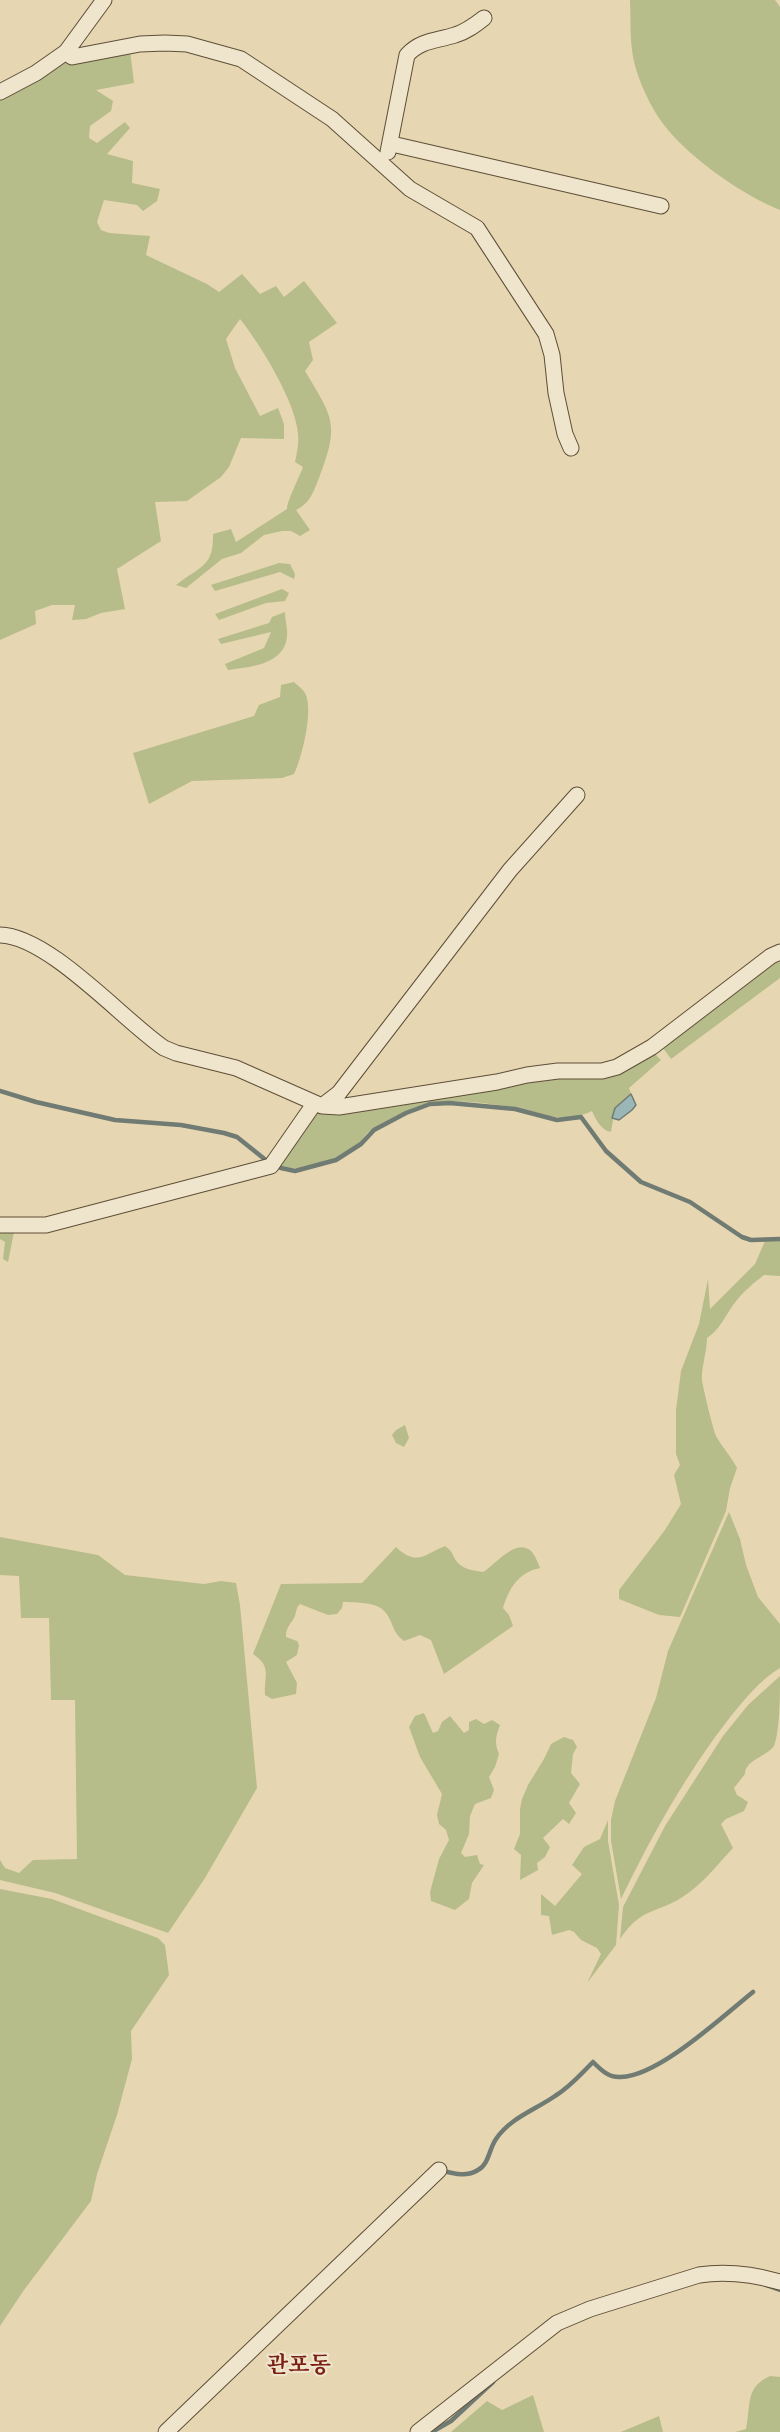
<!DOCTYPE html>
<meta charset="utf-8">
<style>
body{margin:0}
canvas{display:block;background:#e6d6b1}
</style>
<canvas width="780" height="2432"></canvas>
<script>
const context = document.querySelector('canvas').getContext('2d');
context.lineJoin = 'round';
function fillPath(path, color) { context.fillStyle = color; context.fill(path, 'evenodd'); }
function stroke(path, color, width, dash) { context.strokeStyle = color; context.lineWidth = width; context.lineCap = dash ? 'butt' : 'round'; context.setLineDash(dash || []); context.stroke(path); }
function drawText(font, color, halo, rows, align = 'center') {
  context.font = font + ' Cardo,"Noto Serif KR",serif'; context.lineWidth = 4.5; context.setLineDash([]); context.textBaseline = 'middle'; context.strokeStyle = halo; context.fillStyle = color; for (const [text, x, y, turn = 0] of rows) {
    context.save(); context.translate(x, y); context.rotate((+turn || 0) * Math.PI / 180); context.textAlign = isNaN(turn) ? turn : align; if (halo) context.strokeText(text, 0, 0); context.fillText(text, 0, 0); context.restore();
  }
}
fillPath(new Path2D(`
 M630,0H775L780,7V210C744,196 693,160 668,130C654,114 642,89 636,69C629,46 631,23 630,0Z
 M130,50L134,83L96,90L113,101L111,111L90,126L89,138L97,143L125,122L130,128L107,154L133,161L132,183L160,189L157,201L143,211L137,205L104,200L97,222L101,230L109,233L150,236L146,255L207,284L219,292L242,274L260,294L276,286L284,297L304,281L337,323L309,342L313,360L305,371C333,418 340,424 319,478C313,493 310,503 296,510L310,530L300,536L291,531H282L264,535L241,553L222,559L186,588L176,585C200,566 214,567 213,534L231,529L236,542L287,509C287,501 299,478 303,467L295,462C297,453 299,443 298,434C296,402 260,344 240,319L226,339L235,368L260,416L278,408L284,424V439L241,438L229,467L221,477L187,501L155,502L161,541L117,569L125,609L101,613L86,619L72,620L75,605H52L35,611L36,624L0,640V95L66,62Z
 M279,563L290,564L295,574L294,579L280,572L215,591L211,585Z
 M282,589L289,593L285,601L266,603L219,620L215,614Z
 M285,612C285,620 288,629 287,637C284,665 249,667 228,670L225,664L264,648L271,632L221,644L218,639L269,623L272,617Z
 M294,682C297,685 303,689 305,693C314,709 302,758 294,774L282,778L192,781L149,804L133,753L254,716L259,705L280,697L281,685Z
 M780,959V978L671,1059L663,1048Z
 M652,1051L661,1060L629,1088L631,1094L615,1108L611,1132C601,1130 596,1120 592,1111C562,1125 545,1113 516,1108C494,1104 449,1098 429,1103C409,1108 387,1120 370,1131C365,1134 363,1140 358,1144C338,1161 302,1176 277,1164L315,1113L321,1111L560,1075Z
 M0,1228L14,1232L8,1262L3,1259L5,1242L0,1239Z
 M765,1241H780V1276L764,1275C752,1284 742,1293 733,1305C725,1317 719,1330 707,1338C707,1352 701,1368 702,1380C703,1388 713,1429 716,1436C722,1447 731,1456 737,1468L730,1488L726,1511L680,1617L659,1615L619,1599V1590L665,1530L681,1504L674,1475L680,1465L676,1454V1410L681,1371L699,1324L708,1279L710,1309L755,1264Z
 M405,1425L409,1438L404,1447L396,1443L392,1435L396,1430Z
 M729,1512L740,1539L746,1565L758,1597L780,1624V1668C760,1680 746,1698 731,1716C687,1772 652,1835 621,1899L611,1841V1820L615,1801L656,1698L668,1651Z
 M0,1537L98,1555L125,1575L204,1584L221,1581L236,1583L240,1605L257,1788L205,1878L168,1933L55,1893L0,1880V1860L5,1868L19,1873L33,1860L77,1859L75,1700H51L49,1618H21L19,1576L0,1575Z
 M445,1546C455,1553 452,1557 458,1563C463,1569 475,1571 483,1572C495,1565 516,1537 531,1551C535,1555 538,1563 540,1568C519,1572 509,1588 503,1608L509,1615L513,1626L444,1674L431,1640L420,1635L404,1641C392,1632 394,1624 386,1613C377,1601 356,1603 343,1602L342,1608L337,1614L328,1615L300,1604C295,1609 297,1612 294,1618C290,1625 286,1627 286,1637L297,1641L299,1645L297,1655L286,1662L297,1683L296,1694L272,1699L265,1695C264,1675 272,1667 253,1654L281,1584L362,1583L396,1547C417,1567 425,1554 445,1546Z
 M780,1676C780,1695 780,1730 774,1746C766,1757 745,1760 745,1774L734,1788L737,1795L748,1802L744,1811L726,1819L721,1824L733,1848C717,1865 701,1886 681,1898C653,1915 642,1907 620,1939L623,1907L665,1826L723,1736L748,1705Z
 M424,1713L433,1733L438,1731L442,1722L450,1716L464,1733L469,1730V1722L476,1719L484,1724L492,1720L500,1725C496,1736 494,1742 499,1754L495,1767L489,1777L494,1790L491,1798L475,1804L470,1816L469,1834L461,1853L465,1857L477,1855L480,1864L484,1865L472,1883L469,1899L455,1910L431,1901L430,1892L439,1859L449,1840L446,1830L439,1824L437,1815L442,1794L420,1757L409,1727L415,1716Z
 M564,1737L573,1740L577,1747L573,1754L571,1773L580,1784L569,1803L576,1813L569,1824L563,1819L543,1838L550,1847L545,1857L537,1863L538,1870L520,1880L521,1855L514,1849L520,1834V1809L522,1799L528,1785L544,1759L551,1744Z
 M608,1820V1841L619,1905L616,1945L587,1983L601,1954L597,1948L581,1940L574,1932L569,1930L552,1935L549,1916L541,1915V1894L555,1906L582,1874L572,1865L584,1847L600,1839Z
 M0,1889L52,1899L158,1938L165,1945L169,1975L131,2031L132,2059L117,2115L97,2174L91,2201L24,2290L0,2326Z
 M770,2376L780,2377V2432H735L746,2429C751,2405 745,2387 770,2376Z
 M533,2395L544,2432H451L487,2401L502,2410Z
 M659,2416L663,2432H621Z`), '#b7bd8a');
const water = new Path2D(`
 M631,1094L636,1105L632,1110L619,1120L612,1118L615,1108Z`);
fillPath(water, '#9bb6b7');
stroke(water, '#707b73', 1.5);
stroke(new Path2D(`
 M0,1091L36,1102L115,1120L181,1125L224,1133L237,1137L267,1161L281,1168L295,1171L336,1160L361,1144L374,1130L406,1113L430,1104L450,1103L515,1109L557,1120L581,1117L606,1151L641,1182L690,1202L742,1237L751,1240L780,1239
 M443,2171C455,2174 467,2177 478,2170C489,2164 489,2149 496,2139C510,2118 535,2110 555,2096C570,2087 581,2074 593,2062C601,2070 609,2078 621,2077C659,2076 723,2016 753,1992
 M766,2285L780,2290
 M432,2432L451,2421L493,2382`), '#707b73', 4.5);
const minor = new Path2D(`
 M66,52L72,57L140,44L165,43L187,44L241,59L332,119L410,189L477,228L546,334L552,355L556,393L565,434L571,448
 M0,92L36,73L66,52L104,0
 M392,144L661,206
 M388,152L407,55C421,40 436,41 455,35C466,32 475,25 484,18
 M0,935C49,936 123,1020 164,1048L176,1053L236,1068L322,1106L339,1093L510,870L577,795
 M322,1106L339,1107L497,1082L527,1075L558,1071H602L617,1067L652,1047L771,956L780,952
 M0,1225H46L271,1166L314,1104
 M166,2432L439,2170
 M418,2432L557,2323L590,2309L699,2275C727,2271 752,2274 780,2282`);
stroke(minor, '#5e4f37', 17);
stroke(minor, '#efe4cc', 15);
drawText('bold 22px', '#7a1f14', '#efe4cc', [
 ["관포동",299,2367]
]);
</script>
